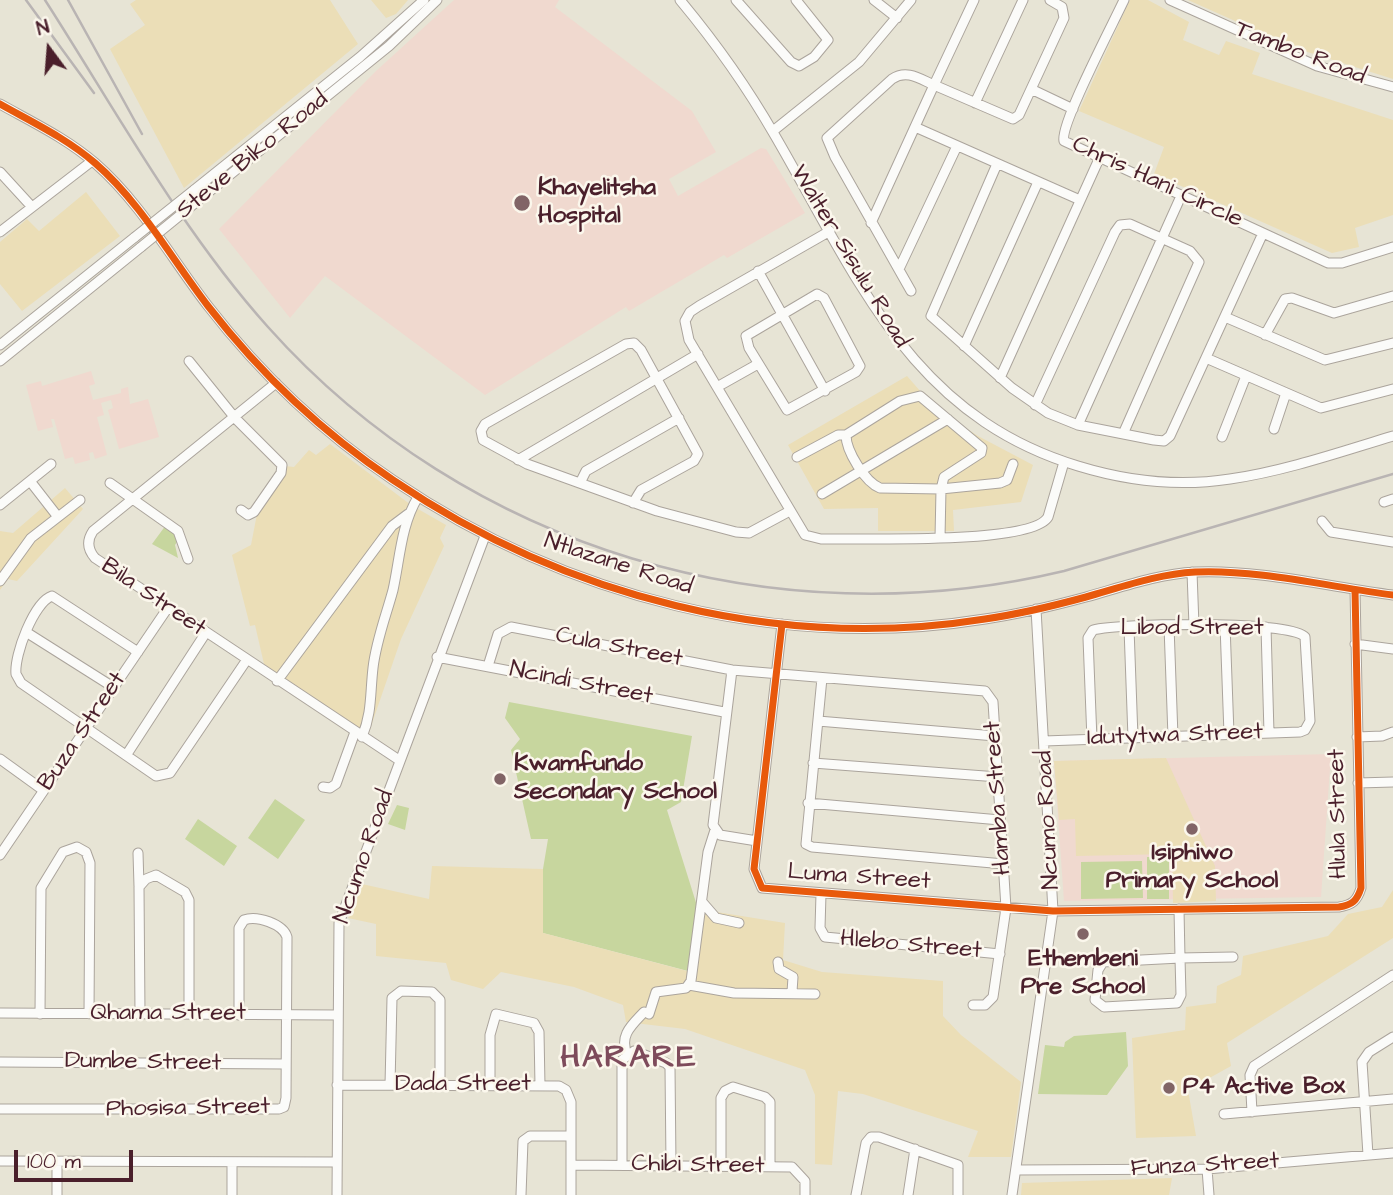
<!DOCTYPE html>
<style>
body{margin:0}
#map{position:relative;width:1393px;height:1195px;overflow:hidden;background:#e7e4d5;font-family:"Architects Daughter",sans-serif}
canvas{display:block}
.north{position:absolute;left:14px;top:14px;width:70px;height:70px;-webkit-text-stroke:5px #fbf7ec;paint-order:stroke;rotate:344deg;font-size:19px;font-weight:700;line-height:28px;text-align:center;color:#4a1f2b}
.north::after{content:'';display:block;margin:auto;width:24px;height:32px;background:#4a1f2b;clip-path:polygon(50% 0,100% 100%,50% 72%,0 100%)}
.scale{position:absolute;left:14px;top:1150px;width:119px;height:32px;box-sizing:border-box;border:4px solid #4a1f2b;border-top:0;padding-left:9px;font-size:21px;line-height:24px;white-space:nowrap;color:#4a1f2b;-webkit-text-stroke:5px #fbf7ec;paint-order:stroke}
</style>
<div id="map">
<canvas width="1393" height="1195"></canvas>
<div class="north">N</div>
<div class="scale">100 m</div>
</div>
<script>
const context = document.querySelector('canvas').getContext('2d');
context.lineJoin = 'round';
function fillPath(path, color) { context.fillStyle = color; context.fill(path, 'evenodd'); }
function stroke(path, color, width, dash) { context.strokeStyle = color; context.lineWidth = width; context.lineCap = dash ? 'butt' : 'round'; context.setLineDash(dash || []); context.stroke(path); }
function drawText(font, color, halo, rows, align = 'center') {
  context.font = font + ' "Architects Daughter",sans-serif'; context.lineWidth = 5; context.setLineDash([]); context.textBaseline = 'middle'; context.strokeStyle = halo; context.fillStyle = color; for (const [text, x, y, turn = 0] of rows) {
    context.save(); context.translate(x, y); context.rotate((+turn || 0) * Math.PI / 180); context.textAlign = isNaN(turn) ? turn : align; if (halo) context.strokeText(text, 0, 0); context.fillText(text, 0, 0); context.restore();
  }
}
fillPath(new Path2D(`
 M454,0H559L555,7L692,111L716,152L669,179L678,196L761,148L766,149L805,213L727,258L724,255L629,311L626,307L485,395L325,276L290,318L219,229L376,71Z
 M91,371L95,384L89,386L93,400L121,393V389L128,387L130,404L148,399L159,437L119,449L108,410L113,408L111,400L101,403L104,415L97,417L107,455L95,459L93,452L89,453L90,460L75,464L73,457L65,459L54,419H51L53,427L38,431L26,385L41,381L42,386Z
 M1331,754L1321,897L1064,901L1054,761Z`), '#f0d9cf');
fillPath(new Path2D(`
 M166,525L178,533L179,539L175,545L178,558L152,544Z
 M509,702L692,736L681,802L667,810L698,909L688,971L543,933V869L548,839H531L511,750L520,739L505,718Z
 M275,799L305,820L278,859L248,838Z
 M397,805L409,808L405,830L388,824Z
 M198,819L237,846L224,866L185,839Z
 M1147,857H1169V899H1147Z
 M1142,861L1143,898L1081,899V862Z
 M1126,1032L1128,1066L1107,1095L1038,1094L1045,1045L1064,1047L1065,1042L1074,1036Z`), '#c7d69e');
fillPath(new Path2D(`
 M136,0H330L358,44L184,188L110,49L145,25L130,4Z
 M371,0H408L396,14L386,18Z
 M1130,0H1148L1189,22L1183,40L1219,55L1226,41L1260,53L1252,74L1393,120V215L1355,228L1359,247L1332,253L1154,174L1164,147L1079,111Z
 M1188,0H1393V79L1298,49Z
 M86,192L120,236L22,311L0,284V242L27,219L39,231Z
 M907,376L935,408L978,436L1033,465L1021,502L953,510L954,531H878V508L824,509L788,445Z
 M330,444L411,505L446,525L440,538L444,546L401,639L368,735L264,664L255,625L250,626L232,555L251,545L257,514L285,466L294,467L309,450L316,455Z
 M65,488L83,509L17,581L8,579L0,590V531L13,533Z
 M1166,758L1215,866L1216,901L1173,903L1172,854L1076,856L1075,819L1059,820L1054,761Z
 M432,866L543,869V933L687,971L698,909L785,923L783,960L822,972L943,981V1016L961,1035L1021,1082L1011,1157H968L978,1131L863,1094L838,1091L832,1165L815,1164V1095L805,1070L685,1029L626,1022L623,1005L574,987L501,972L483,989L451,980L446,963L376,956V924L348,918L362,884L429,899Z
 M1393,890V938L1227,1043L1231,1066L1188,1090L1196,1136L1136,1138L1132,1038L1185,1030L1186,1007L1216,1003L1217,986L1241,975L1243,956L1328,936L1348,914L1382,907Z
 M1172,1178L1169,1195H1021L1022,1183Z`), '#ebdeb7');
const minor = new Path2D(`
 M680,0C715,42 747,87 774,134C856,274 909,415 1078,466C1127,481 1179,487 1230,479C1285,471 1340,452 1393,436
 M736,0L791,62L799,66L814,57L828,40L796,0
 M874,0L897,18
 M974,0L934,85L1013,119L1019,115L1064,18L1062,7L1050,0
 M1124,0C1114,22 1059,126 1064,141L1328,263H1342L1393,247
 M1170,0L1317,66L1393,87
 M1031,89L1073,109
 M975,103L1023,0
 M0,104C32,122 66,138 95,163C141,203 171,258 208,306C260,373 323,433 393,480C565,597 779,652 985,619C1019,614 1053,606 1086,597C1122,587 1158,574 1195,572C1256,569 1331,587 1393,595
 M915,127L1080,200
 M773,131L859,62L911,0
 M997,164L931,316L1012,388L1048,413L1078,425L1154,440L1164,441L1170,436L1263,233
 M0,172L32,207
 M194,190L360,57L424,0
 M200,199L389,46L437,0
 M871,223L934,85C920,79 907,69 892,79L827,138L835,157L911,291
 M830,231L699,306L690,312L685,321L689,340L805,535L821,539C859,538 1032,545 1048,517L1064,462
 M0,232L92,161
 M899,269L957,146
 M758,271L825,391
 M817,294L824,298L860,366L856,372L787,410L749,348L746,336Z
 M1225,317L1325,360L1393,343
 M1265,335L1285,299L1292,298L1334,313L1393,296
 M0,345L135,237
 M964,346L1038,182
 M1206,358L1321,408L1393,389
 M0,361L141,247
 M189,361L235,418L282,465L281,473L254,512L248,515L241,510
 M1000,378L1099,159
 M276,383L93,531C87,540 87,549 95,558L399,760
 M717,387L758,364
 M1035,405L1115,232L1120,225L1130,224L1190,251L1199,262L1123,434
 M1078,425L1181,196
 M1274,429L1286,393
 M846,435C846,451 865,482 880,488L941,489L1000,483L1007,480L1013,464
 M1222,437L1246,376
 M797,457L838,435H846L900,401L920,396L982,448L981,453L944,477L941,489L940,538
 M518,460L698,354
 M30,481L58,517
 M110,483L178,531L188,559
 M580,483L586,471L679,418
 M822,494L948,419
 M1384,502L1393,499
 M633,503L641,490L694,461L698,454L641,350L634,343L626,344L485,424L481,431L483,440L527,464L657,511L736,532L749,533L788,512
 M0,505L51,464
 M1322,521L1331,532L1393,542
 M1192,572L1194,626
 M0,581L31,538L80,500
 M782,624L754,869L762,888L1053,911L1339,907C1352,905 1357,901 1361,888L1355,590
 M1225,625L1229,734
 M1169,626L1173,737
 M1266,627L1269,733
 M1129,628L1133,738
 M26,632L113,687
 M1355,644L1393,649
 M138,652L52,596C34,602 14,655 16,674L21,683L156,776L170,773L246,661
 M437,657L724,712
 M488,666L498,634L511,627L732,670L985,691L993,702L1006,908L993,997L985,1005H973
 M732,670L713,825L720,835L757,841
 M822,678L806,844L812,847L1004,864
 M277,681L392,526L408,514
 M818,721L995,736
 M362,737C372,713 370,694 373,668C376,641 386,616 393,590C400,558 401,525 418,497
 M1357,737L1382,736L1393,732
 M1044,741C1130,738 1215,735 1300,732L1305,730L1310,721L1305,637C1290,620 1120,623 1093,630L1088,638L1092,740
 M127,754L205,634
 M0,759L43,790
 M813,763L998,777
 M1358,783L1393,782
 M323,787L330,788L336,784L355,732
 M808,803L1000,820
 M138,853L139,886
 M0,855L167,609
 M821,894L820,928L825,937L1000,954
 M703,903L716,918L739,923
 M1179,909L1180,958L1233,957
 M1180,958L1181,995L1177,1003L1104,1007L1095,1000L1098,970L1103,962Z
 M778,962L779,969L793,977L792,992
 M689,985L734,993L815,994
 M0,1013L337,1015
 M40,1014L41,888L63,852L77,847L86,852L90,863L89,1014
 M140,1014L139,887L146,879L156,875L185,892L189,900V1014
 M649,1014L656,992L686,988L691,981L708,852L715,830
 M627,1054C619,1035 632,1025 644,1012
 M0,1062L285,1064
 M337,1085L559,1086L566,1090L571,1102V1195
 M390,1085L392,998L401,991L432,992L440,1000V1086
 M490,1085V1035L496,1014L534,1023L539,1032L540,1086
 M0,1109H279L284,1107L286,1098L287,937C283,924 257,915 244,920L239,928V1015
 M1252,1112L1250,1075L1254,1066L1393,975
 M1224,1114L1393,1099
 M1368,1155L1362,1062L1369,1052L1393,1037
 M0,1161L337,1162
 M571,1165L792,1167L805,1181V1195
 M622,1165V1060L634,1051L666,1063L670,1067L671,1165
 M721,1166V1098L725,1091L733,1087L765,1097L770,1102V1167
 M1207,1169L1209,1195
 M1016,1170L1207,1169L1393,1153
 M57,1195V1162
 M232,1195V1162
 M337,1195L339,923L485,536
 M521,1195L523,1141L530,1136H571
 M856,1195L866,1143L871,1137H879L958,1165V1195
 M908,1195L915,1149
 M1012,1195L1053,911L1036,609`);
stroke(minor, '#aba49c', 11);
stroke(minor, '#fbfbf9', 9);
stroke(new Path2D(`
 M26,0L94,93
 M45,0C115,109 181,230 268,327C467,550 775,640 1064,571L1393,474
 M68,0L142,134`), '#b9b4b3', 2.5);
const minorBridge = new Path2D(`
 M135,237L194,190
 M141,247L200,199`);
stroke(minorBridge, '#aba49c', 11, []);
stroke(minorBridge, '#fbfbf9', 9);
stroke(new Path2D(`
 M0,104C32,122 66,138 95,163C141,203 171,258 208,306C260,373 323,433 393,480C565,597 779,652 985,619C1019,614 1053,606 1086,597C1122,587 1158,574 1195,572C1256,569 1331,587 1393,595
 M782,624L754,869L762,888L1053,911L1339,907C1352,905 1357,901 1361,888L1355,590`), '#e8590c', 7);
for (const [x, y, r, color] of [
 [522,203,9,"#816466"],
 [500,779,7,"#816466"],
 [1192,829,7,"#816466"],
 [1083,934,7,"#816466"],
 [1169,1088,7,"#816466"]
]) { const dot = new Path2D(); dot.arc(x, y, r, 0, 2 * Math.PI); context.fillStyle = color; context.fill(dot); stroke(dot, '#fbf7ec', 2.5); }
drawText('24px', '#4a1f2b', '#fbf7ec', [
 ["Tambo Road",1300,54,21],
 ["Steve Biko Road",253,156,-39],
 ["Chris Hani Circle",1157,183,25],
 ["Walter Sisulu Road",849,257,59],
 ["Ntlazane Road",618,565,18],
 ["Bila Street",153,598,34],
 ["Libod Street",1192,629],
 ["Cula Street",619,648,11],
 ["Ncindi Street",581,684,11],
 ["Buza Street",83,732,-56],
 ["Idutytwa Street",1175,736,-2],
 ["Hamba Street",999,798,-94],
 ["Hlula Street",1339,814,-91],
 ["Ncumo Road",1049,820,-93],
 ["Ncumo Road",365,857,-71],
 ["Luma Street",859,878,4],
 ["Hlebo Street",911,946,5],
 ["Qhama Street",168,1014],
 ["Dumbe Street",143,1063,1],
 ["Dada Street",463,1085],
 ["Phosisa Street",188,1109,-1],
 ["Chibi Street",698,1166,1],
 ["Funza Street",1205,1166,-3]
]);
drawText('bold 24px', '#4a1f2b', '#fbf7ec', [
 ["Khayelitsha",538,189],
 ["Hospital",538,217],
 ["Kwamfundo",514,765],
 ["Secondary School",514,793],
 ["Isiphiwo",1192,854,"center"],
 ["Primary School",1192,882,"center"],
 ["Ethembeni",1083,960,"center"],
 ["Pre School",1083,988,"center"],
 ["P4 Active Box",1183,1088]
], 'left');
context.letterSpacing = '2px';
drawText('bold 32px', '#7e4b5b', '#fbf7ec', [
 ["HARARE",629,1059]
]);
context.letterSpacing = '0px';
</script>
